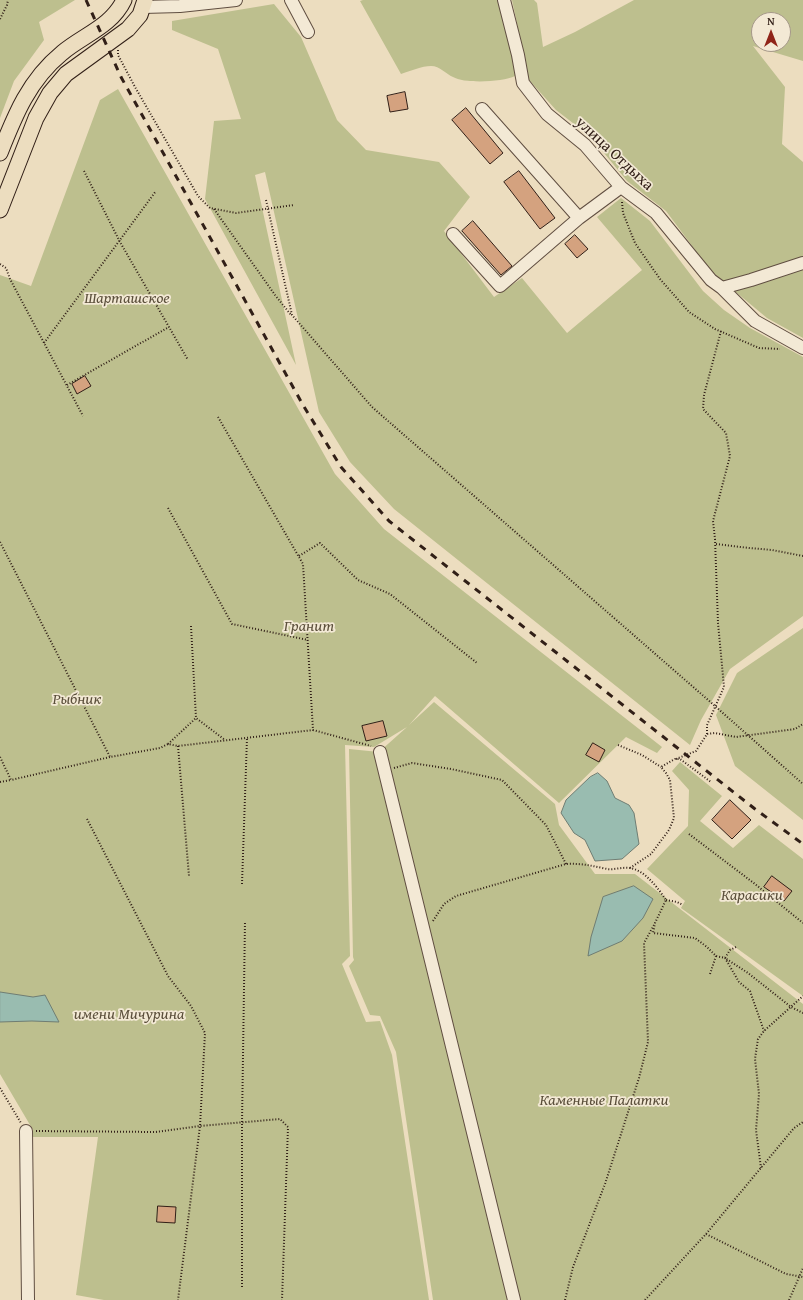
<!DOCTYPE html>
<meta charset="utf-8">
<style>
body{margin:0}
#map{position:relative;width:803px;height:1300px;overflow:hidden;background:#ecddbf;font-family:"Gentium Book Plus",serif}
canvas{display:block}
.north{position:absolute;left:751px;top:12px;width:40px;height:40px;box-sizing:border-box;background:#f3e9d5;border:1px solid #a59889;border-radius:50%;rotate:0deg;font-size:11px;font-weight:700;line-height:16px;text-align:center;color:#311f17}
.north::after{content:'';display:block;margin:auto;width:14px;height:18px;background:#8f2418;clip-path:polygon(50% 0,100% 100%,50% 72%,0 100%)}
</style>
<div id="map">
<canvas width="803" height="1300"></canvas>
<div class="north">N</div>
</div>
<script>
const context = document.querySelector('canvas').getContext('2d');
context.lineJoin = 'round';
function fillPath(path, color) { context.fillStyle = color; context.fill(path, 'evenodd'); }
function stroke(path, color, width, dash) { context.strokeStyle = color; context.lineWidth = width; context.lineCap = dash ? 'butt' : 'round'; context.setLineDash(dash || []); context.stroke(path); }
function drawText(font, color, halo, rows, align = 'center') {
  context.font = font + ' "Gentium Book Plus",serif'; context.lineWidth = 3.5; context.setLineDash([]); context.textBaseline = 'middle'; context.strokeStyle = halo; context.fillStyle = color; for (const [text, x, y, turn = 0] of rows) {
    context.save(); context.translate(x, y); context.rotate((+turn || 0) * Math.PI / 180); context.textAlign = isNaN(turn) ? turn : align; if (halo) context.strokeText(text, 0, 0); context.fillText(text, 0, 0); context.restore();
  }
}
fillPath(new Path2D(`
 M0,0H75L39,22L44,40L14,81L0,118Z
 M363,0H499L516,71L515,76C503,82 465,84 453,77C446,74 440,66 431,66C422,66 410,71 401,74L360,1Z
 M512,0H534L537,3L543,47L575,32L634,0H803V61L753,46L785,87L782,144L803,162V338L767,318L731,288L716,278L666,211L627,181L591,137L556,110L529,80ZM759,20H783V44H759Z
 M274,4L301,37L337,120L366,150L439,162L470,197L444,231L494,297L522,278L567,333L642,270L597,217L621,198L650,221L703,291L724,310L750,328L803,357V616L730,669L701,720L690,745L394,509L350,462L319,412L265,172L255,175L296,365L205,199L214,121L241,119L218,49L172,30V21Z
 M118,89L335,474L384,529L662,747L657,753L626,737L559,803L435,696L409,725L434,702L555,804L559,825L595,874H635L803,1004V1300H433L396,1052L380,1016L370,1015L349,966L354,960L353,957L349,749L379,752L407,727L374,747L345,745L350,956L342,964L366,1022L380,1021L392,1055L429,1300H104L76,1295L98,1137H32L33,1130L0,1074V275L31,286L100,100Z
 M803,628V820L735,766L716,715L737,673Z
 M680,762L722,796L700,821L733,848L759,825L803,859V996L681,908L685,901L647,869L688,826L689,790L672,771Z`), '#bdbf8e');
const water = new Path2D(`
 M598,773L607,781L615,798L629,805L634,813L639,844L622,859L595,861L585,840L574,833L561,813L566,800L590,777Z
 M634,886L653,899L643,918L622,941L588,956L591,937L603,897Z
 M0,992L33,997L45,995L59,1022L32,1021L0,1022Z`);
fillPath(water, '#99bcb0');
stroke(water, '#6f7d73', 1);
const building = new Path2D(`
 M405,92L408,109L390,112L387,96Z
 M466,108L503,153L490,164L452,120Z
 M519,171L555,218L540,229L504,182Z
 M473,221L512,266L501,275L462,231Z
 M575,235L588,249L577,258L565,244Z
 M85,376L91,386L77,394L72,384Z
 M383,721L387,736L366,741L362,726Z
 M593,743L605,750L599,762L586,755Z
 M730,800L751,820L732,839L712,820Z
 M772,876L792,891L784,901L764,887Z
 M158,1206L176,1207L175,1223L157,1222Z`);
fillPath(building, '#d4a27f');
stroke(building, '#311f17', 1);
const minor = new Path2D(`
 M291,0L308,32
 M504,0L518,55L523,83L547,114L585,145L621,187L656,213L711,280L722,288L755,321L803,348
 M143,7L180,6L236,0
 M482,109L579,218
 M453,234L500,286L579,218L621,187
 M722,288L751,280L803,263
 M380,752L514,1300
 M26,1131L28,1300`);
const major = new Path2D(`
 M0,153C15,115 29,80 62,53C83,35 111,27 124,0
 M0,210L36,118L50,93L66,74L128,29L140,15L145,0`);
stroke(minor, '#604e41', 14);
stroke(major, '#311f17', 17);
stroke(new Path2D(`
 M0,19L7,5L8,0
 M118,50V55L135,87L198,196L210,208L236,213L294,205
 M84,171L120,242L188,360
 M266,200L292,315L372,407L715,706L803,784
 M622,202L623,213L635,243L660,279L689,312L715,329L759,348L780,349
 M214,209L275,295L291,315
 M0,264L6,268L10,279L83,416
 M44,343L156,191
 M67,385L169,327
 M218,417L303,564L313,730L371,746
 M168,508L232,624L308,640
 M0,542L110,757L160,748L168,744L178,746L313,730
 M716,544L749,548L772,550L803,556
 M299,556L320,543L358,580L390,594L477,663
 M191,626L196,718L225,740
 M707,734V725L724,687L718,623L715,539L713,521L730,456L726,433L703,409L704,395L721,331
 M168,744L196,718
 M618,745L642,755L661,767
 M178,746L189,876
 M0,757L11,780L110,757
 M676,759L696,751L707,734L715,733L736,737L795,729L803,724
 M394,768L412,763L451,769L502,780L546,825L566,864
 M0,782L11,780
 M87,819L168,976L191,1006L205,1033L200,1126L178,1300
 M689,834L755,884L803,923
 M630,868L651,854L669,830L674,818L670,780L666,773L661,767L675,759H680L711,782
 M242,884L247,738
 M666,900L677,902L683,905
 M433,921L444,904L456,896L566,864C581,863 593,866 607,869C614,870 622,867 629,868C644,869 658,888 666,900L655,923L653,933L695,938L707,947L716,956L725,958L739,982L750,991L764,1031
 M736,947L730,950L725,958L748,973L791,1007L803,1013
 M710,974L716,956
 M0,1088L21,1123
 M36,1131L156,1132L200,1126L280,1119L288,1127L282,1300
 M761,1168L756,1130L759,1094L755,1059L758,1039L764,1031L803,996
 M706,1234L786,1274L803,1277
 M242,1287V1123L245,921
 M565,1300L573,1267L605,1184L639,1078L648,1042L644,943L654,925
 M645,1300L706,1234L794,1128L803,1122
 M789,1300L803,1268`), '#311f17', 2, [1, 2]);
stroke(minor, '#f3e9d5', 12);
stroke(major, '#ecddbf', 15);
stroke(new Path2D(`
 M86,0L121,77L303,405L341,467L389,521L755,809L803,844`), '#311f17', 3, [7, 7]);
drawText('16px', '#311f17', '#f3e9d5', [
 ["улица Отдыха",614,154,43]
]);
drawText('italic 16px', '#5b4f3b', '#f3e9d5', [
 ["Шарташское",127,299],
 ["Гранит",309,627],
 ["Рыбник",77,700],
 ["Карасики",752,896],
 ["имени Мичурина",129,1015],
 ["Каменные Палатки",604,1101]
]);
</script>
